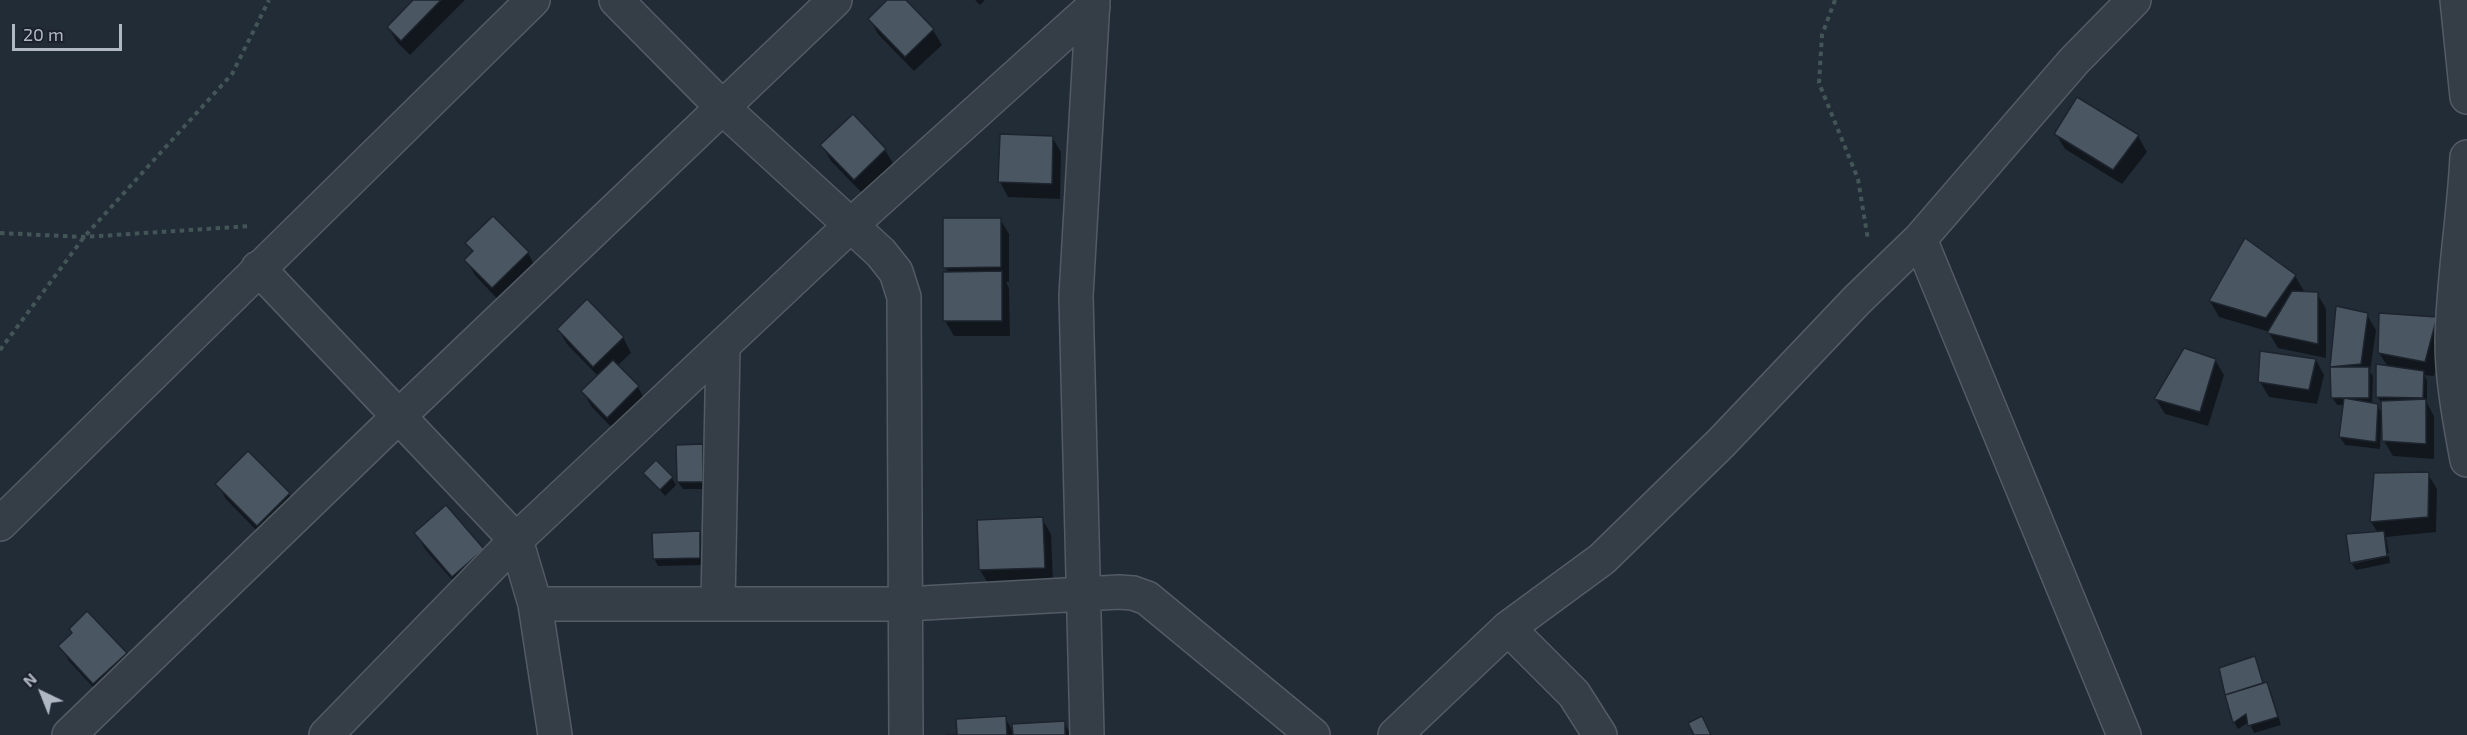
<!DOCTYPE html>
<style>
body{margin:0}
#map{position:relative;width:2467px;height:735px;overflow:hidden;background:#222c37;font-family:"Exo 2",sans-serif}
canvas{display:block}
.north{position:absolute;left:12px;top:663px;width:60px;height:60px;-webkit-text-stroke:4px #1b222c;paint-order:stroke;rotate:317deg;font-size:16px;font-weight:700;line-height:24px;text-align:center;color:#b0b8c4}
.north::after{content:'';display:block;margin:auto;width:21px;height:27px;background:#b0b8c4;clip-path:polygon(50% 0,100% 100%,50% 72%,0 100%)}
.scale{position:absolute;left:12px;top:24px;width:110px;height:27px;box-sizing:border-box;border:3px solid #b0b8c4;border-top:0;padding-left:8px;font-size:18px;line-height:21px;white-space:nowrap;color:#b0b8c4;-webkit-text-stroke:4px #1b222c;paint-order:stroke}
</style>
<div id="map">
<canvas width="2467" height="735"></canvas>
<div class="north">N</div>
<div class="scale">20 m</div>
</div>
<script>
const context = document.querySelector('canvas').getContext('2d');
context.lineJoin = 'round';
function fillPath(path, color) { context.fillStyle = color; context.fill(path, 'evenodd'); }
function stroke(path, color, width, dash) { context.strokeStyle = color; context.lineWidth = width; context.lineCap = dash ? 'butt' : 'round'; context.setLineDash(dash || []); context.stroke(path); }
fillPath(new Path2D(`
 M415,0H465L410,55L397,42L388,27Z
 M890,0H904L933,30L942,45L914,71L878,34L870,19Z
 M975,0H985L980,5Z
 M2077,99L2138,136L2147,152L2122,184L2065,149L2056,134Z
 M1052,137L1061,152L1060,199L1008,197L1000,182Z
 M822,145L885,150L894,165L863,194L831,161Z
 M1000,219L1009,234V282H1006L1009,288L1010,336H954L945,321L949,273L945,267Z
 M2246,240L2295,276L2304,291L2302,293H2317L2326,309V358L2278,348L2269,333L2270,332L2219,317L2210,301Z
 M467,243L528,253L536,268L501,303L475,275L466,260L473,253Z
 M2367,315L2376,330L2370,372L2373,376L2372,404L2377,405L2383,415L2382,404L2377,396L2388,367L2379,353L2437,319L2445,334L2434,376L2424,375L2427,380V403L2434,416V459L2393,456L2384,441L2383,426H2381L2380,449L2345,445L2340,437L2344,405H2337L2332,397L2333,369L2331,366Z
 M558,329L623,337L631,353L617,366L638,387L646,402L616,432L592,407L583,392L599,377L567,344Z
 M2215,360L2224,375L2208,426L2165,414L2156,399Z
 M2316,360L2324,375L2317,404L2269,397L2260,382Z
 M702,446L706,453L707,489H683L678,482Z
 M645,473L672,478L676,485L665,496Z
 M2375,474H2428L2437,489L2436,532L2386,537L2389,553L2352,561V564L2348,536L2378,533L2371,522Z
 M217,484L289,494L297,509L266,540L226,499Z
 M1042,519L1051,534L1053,583L989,585L980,570Z
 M416,533L483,550L492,565L462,591L425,549Z
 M699,533L703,540L704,565L658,566L654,558Z
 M2389,556L2390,563L2356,570L2352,564Z
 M60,646L125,654L134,669L103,698L69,661Z
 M2254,658L2264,685L2267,684L2271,692L2281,725L2254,733L2249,722L2238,729L2234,722L2221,669Z
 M1005,717L1014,734L1064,722L1071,735H958Z`), '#0007');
const building = new Path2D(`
 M413,0H441L401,41L387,27Z
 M887,0H906L934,29L905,57L868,19Z
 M2077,97L2139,135L2113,170L2054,134Z
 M853,114L886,149L854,180L820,145Z
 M1000,134L1053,136L1052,184L998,182Z
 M493,216L529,252L492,288L464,260L473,251L465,243Z
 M943,218H1001V267L943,268Z
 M2245,238L2296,275L2266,318L2209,301Z
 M1002,271V321H943V272Z
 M2292,291L2318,292V344L2267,333Z
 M587,299L624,337L593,367L557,329Z
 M2336,306L2368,313L2361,364L2330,367Z
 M2379,313L2437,317L2425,362L2378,353Z
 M2184,348L2216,359L2200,412L2154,399Z
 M2260,351L2316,359L2309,390L2258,382Z
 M613,360L639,386L607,418L581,391Z
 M2376,364L2424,371L2423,398L2376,397Z
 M2330,367H2369V398H2331Z
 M2344,398L2378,404L2376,442L2339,437Z
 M2426,399V444L2382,441L2381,401Z
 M703,444V482H677L676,445Z
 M248,451L290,493L257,526L215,484Z
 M656,460L673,477L660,490L643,473Z
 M2429,472L2428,517L2370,522L2374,473Z
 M446,505L484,549L452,577L414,533Z
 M1043,517L1045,568L979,570L977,520Z
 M700,531V558L653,559L652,533Z
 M2384,531L2387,556L2350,563L2346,534Z
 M87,611L127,653L93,684L58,646L72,633L69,629Z
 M2255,656L2263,683L2225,695L2219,668Z
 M2267,682L2278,717L2248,726L2246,714L2233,723L2225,695Z
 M1006,716L1007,735H946L957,734L956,719Z
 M1702,716L1711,735H1694L1688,723Z
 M1065,721V735H1013L1012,724Z`);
fillPath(building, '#4a5662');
stroke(building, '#1d242e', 1.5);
const minor = new Path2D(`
 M616,0L723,108L881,253L896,272L904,297L906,735
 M2457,0L2467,97
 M2467,157C2464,218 2453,279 2452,341C2452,381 2460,421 2467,460
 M1920,239L2124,735
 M258,268L516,540L535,604L555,735
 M535,604H906L1119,592L1133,593L1147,598L1313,735
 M718,604L723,347
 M1508,628L1574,694L1600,735
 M69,735L399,416L835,0
 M326,735L516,540L850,226L1093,7
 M1087,735L1076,296L1093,0
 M1395,735L1508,628L1602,559L1721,443L1857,300L1920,239L2074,61L2134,0`);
const tertiary = new Path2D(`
 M0,524L533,0`);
stroke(minor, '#535b65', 36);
stroke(tertiary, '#535b65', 36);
stroke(new Path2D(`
 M1835,0L1822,35L1819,83L1858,179L1868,240
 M0,233L84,237L251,226
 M0,350L84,237L232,74L269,0`), '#445557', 4, [4.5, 4.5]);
stroke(minor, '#353d47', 33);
stroke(tertiary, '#353d47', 33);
</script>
